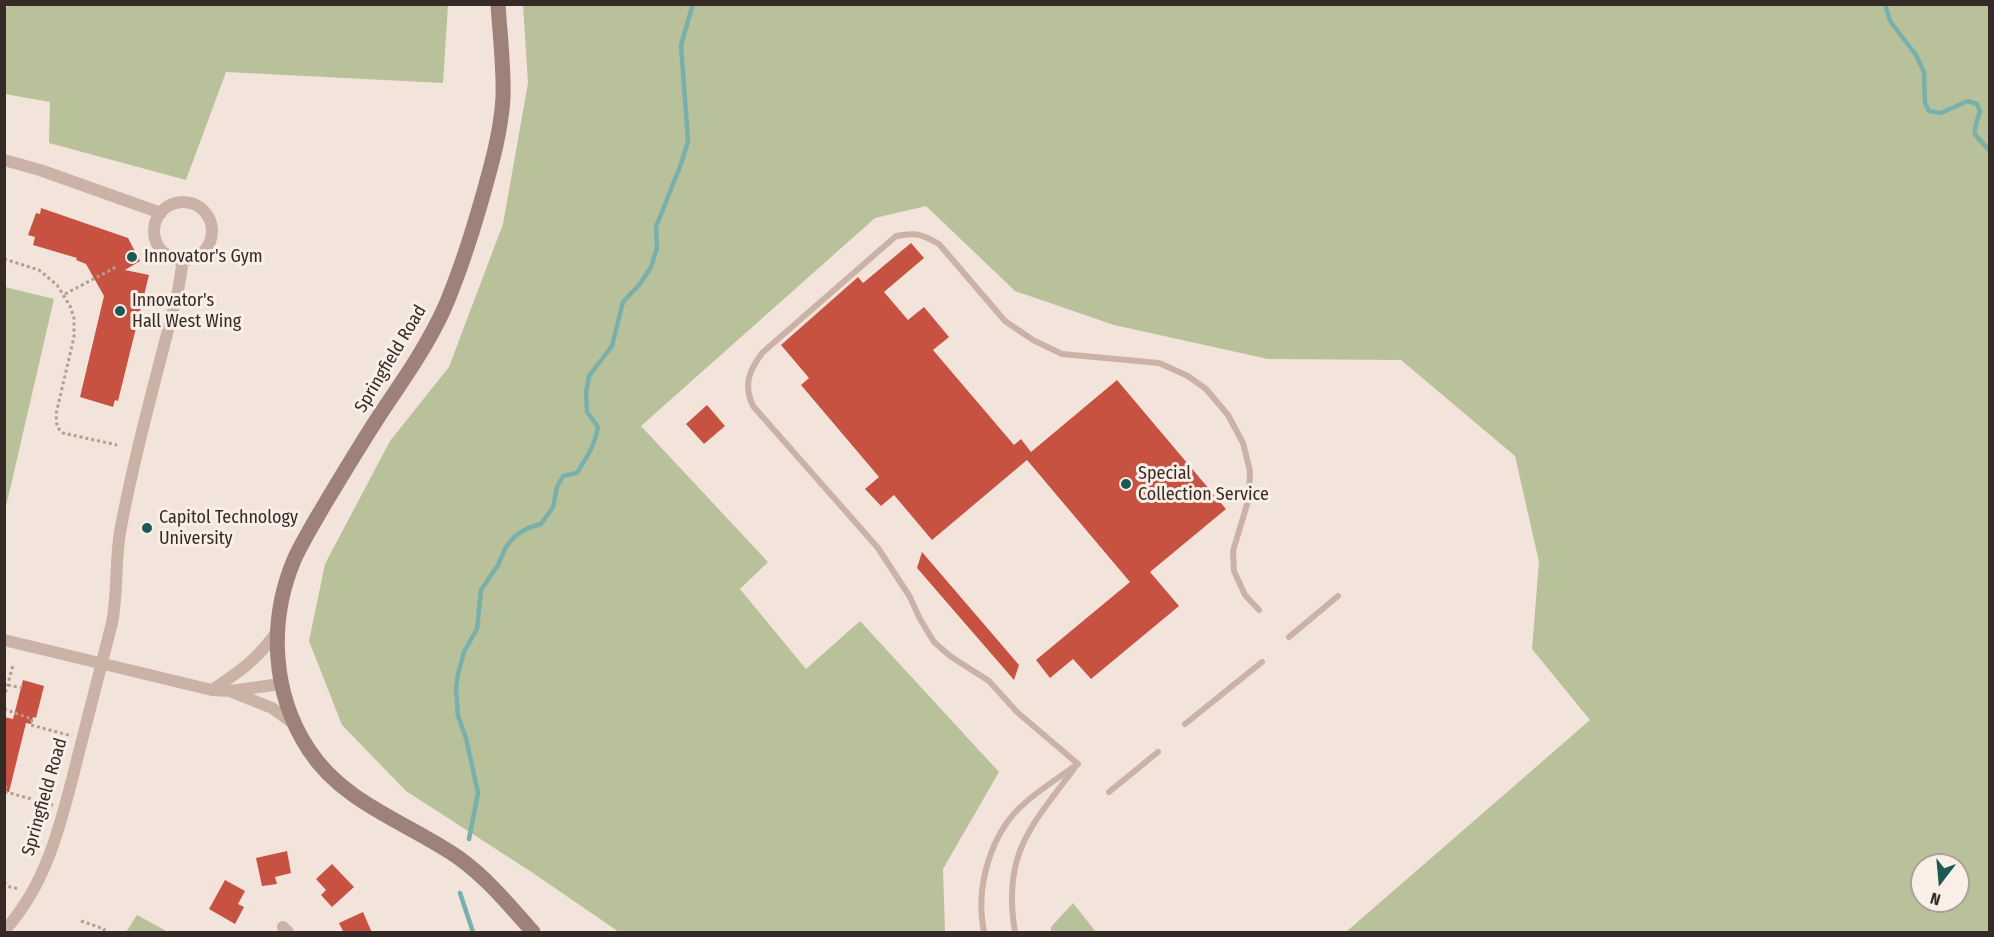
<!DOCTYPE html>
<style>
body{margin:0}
#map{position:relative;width:1994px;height:937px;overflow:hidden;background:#f2e4db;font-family:"Fira Sans Condensed",sans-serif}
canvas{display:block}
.frame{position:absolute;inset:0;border:6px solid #362a27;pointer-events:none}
.north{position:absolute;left:1910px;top:853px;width:60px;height:60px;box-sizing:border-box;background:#faefe7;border:2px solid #aca09a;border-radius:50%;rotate:196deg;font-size:16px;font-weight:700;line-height:24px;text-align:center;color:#362a27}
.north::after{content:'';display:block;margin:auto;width:21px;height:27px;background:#1c5955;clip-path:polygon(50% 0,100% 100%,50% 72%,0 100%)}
</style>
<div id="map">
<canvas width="1994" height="937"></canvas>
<div class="frame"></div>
<div class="north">N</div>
</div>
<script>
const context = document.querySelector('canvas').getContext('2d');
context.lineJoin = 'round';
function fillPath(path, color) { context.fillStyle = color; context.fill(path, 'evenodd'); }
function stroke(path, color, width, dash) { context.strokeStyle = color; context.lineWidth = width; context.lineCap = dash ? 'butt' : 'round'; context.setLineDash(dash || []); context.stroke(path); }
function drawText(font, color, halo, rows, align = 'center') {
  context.font = font + ' "Fira Sans Condensed",sans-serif'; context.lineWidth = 6; context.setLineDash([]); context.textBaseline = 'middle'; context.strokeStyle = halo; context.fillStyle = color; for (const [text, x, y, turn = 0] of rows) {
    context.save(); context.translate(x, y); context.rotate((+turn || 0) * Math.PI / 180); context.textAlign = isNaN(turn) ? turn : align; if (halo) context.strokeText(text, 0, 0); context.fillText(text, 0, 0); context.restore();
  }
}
fillPath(new Path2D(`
 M12,4L448,5L443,83L226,72L186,180L49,143L50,102L5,94V8Z
 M523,5H1989V932H1346L1590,720L1532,649L1539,562L1515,456L1401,360L1268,359L1114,325L1015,291L926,206L875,218L641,426L768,562L740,589L806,669L860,621L999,772L943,869L945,932H619L533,873L406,791L342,725L309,641L325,564L390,441L449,367L503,224L528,83ZM1922,865H1958V901H1922Z
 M5,287L54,299L5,511L4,287Z
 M1073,903L1096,932H1051V927Z
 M137,915L168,932H126Z`), '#b9c19a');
stroke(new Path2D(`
 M1885,4L1890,21L1916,55L1924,72L1925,103L1929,111L1941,113L1968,101L1977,104L1980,111C1972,138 1971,130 1990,151
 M469,839L478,793L466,738L458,716L456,689L458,674L464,652L477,629L481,590L498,565L506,547L515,536L528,528L541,524L553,507L557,487L563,476L577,473C586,458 595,446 598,427L587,412L586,393L589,376L612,346L623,302L640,284L651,267L657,248L656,227L681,164L688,141L681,45L693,4
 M460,893L473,932`), '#79b0ab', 4.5);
fillPath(new Path2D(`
 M41,208L128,238L140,261L125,270L149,275L118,401L115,400L113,407L80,397L104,296L86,264L76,260L77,258L33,245L35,237L28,235L36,213L40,214Z
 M911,243L924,258L884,292L908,320L924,307L949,337L933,350L1014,445L1021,439L1031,452L1117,380L1226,509L1150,572L1179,606L1091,679L1073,659L1050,678L1036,660L1130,582L1027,460L932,540L894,495L881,506L865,489L879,477L801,385L809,378L781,345L858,277L863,283Z
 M707,405L725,426L704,444L686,424Z
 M922,552L1019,665L1014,680L917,568Z
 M23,680L44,686L36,718L33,717L31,724L26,723L9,792L4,791V717L13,719Z
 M287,851L291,873L275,877L277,884L262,886L256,858Z
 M332,864L354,887L332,907L321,895L326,890L316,879Z
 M225,880L245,891L238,904L244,907L235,924L209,909Z
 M363,912L372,933H344L339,923Z`), '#c85242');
stroke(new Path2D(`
 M144,252L146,250
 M4,259L39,270L57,285L70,306L74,318V337L56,414L57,427L63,433L117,445
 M65,294L118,266
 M8,685L22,688
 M4,698L13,665
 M4,709L32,719L31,725L72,736
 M4,787L7,788L6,792L53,805
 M4,882L10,887L20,889
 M81,921L104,929V932`), '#b69c90', 3, [3, 3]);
stroke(new Path2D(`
 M1289,637L1338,596
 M1185,724L1262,662
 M1078,764L1017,712L989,681L950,656L934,642L920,619L910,597L878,548L753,406C743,385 749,371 762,353L896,236C916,232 921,234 939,244L1005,321L1033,340L1062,354L1159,363L1188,376L1206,389L1228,415L1243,443L1250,471L1249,498L1233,551L1234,571L1245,595L1259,610
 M1109,792L1158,752
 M984,932C975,888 990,832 1026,802C1042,788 1061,776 1078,764
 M1015,932C1002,855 1030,827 1074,769`), '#cab2a6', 6);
stroke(new Path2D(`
 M4,160L40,170L161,213
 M154 231a29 29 0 1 1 58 0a29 29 0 1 1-58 0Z
 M4,640L212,690L231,691L280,684
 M212,690C242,670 258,659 279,629
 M232,692L272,708L294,724
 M283,927L288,932
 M4,931C49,882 62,818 78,756C89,712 101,667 112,623C118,592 115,562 120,532C135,451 158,371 178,291L183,260`), '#cab2a6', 12);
stroke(new Path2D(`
 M498,4C500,36 504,67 503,98C501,131 492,163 483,195C472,234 460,272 444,309C427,346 404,379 381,413C362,442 344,472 326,502C315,521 303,540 294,560C268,622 272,694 309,750C344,804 409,823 459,858C488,879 510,906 533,932`), '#9e8178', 15);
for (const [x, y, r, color] of [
 [132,257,6,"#1c5955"],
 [120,311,6,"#1c5955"],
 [1126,484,6,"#1c5955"],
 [147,528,6,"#1c5955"]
]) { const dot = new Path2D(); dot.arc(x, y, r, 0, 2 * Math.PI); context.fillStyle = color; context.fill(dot); stroke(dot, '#faefe7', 2); }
drawText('18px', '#362a27', '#faefe7', [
 ["Innovator's Gym",144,257],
 ["Innovator's",132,301],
 ["Hall West Wing",132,322],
 ["Special",1138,474],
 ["Collection Service",1138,495],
 ["Capitol Technology",159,518],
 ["University",159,539]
], 'left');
drawText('18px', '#362a27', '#faefe7', [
 ["Springfield Road",391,359,-59],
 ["Springfield Road",45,797,-74]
]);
</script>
